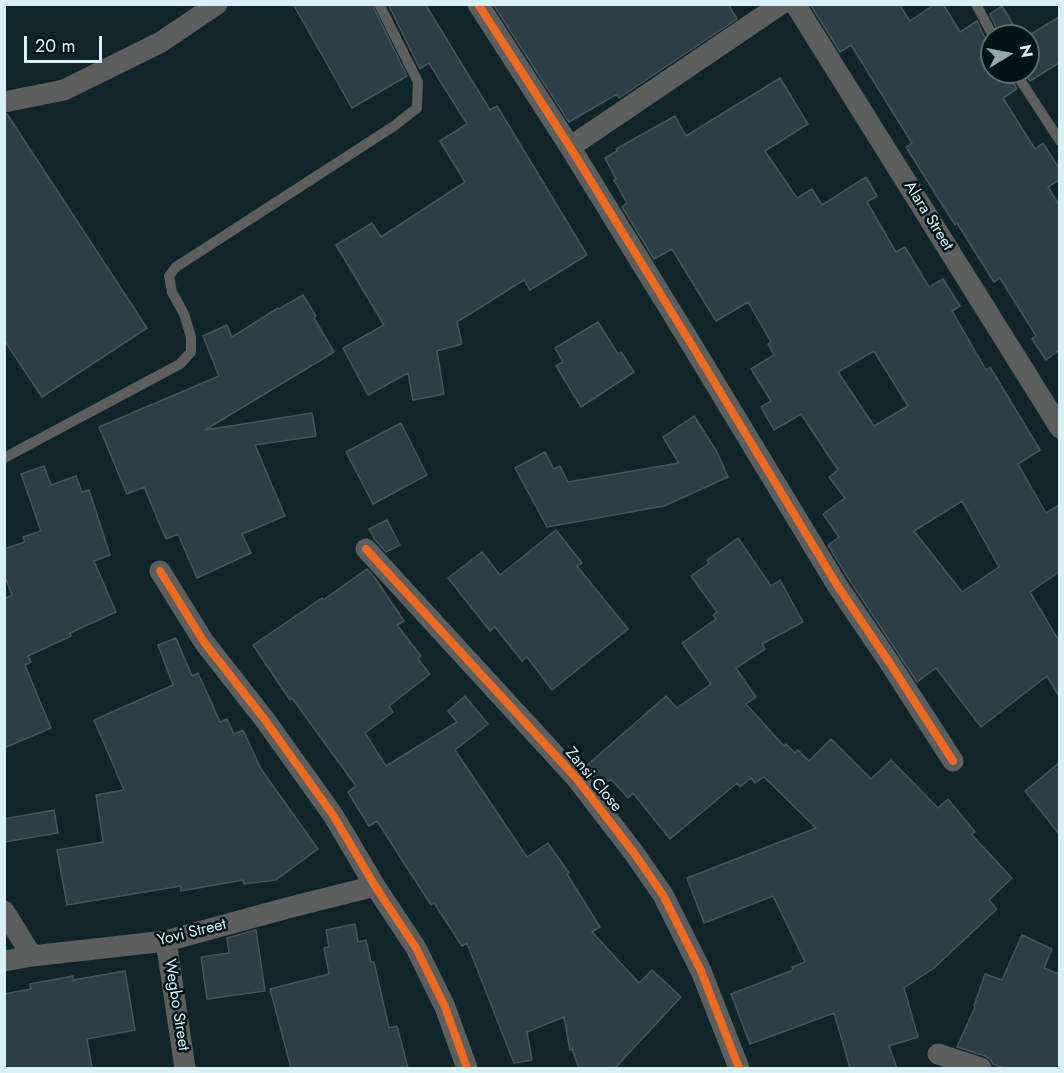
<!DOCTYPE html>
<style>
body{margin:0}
#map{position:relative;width:1064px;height:1073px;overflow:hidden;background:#10252a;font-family:Jost,sans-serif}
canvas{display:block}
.frame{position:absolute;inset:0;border:6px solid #d8f0f8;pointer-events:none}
.north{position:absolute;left:980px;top:24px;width:60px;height:60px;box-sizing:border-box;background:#021318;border:2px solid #586b72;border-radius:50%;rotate:80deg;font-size:16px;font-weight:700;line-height:24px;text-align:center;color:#d8f0f8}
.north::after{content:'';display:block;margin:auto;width:21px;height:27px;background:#92a9b0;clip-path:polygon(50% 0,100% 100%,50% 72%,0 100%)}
.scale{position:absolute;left:24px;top:36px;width:78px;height:27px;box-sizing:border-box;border:3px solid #d8f0f8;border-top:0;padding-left:8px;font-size:18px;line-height:21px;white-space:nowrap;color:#d8f0f8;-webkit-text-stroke:4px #021318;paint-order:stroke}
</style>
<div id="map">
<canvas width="1064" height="1073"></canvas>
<div class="frame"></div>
<div class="north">N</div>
<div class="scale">20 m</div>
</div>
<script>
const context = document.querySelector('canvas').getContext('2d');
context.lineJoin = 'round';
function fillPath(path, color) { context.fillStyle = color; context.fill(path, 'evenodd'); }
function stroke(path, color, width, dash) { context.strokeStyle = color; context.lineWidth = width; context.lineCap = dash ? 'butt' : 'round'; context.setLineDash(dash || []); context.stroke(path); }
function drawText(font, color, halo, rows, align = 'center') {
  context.font = font + ' Jost,sans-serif'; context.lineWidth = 5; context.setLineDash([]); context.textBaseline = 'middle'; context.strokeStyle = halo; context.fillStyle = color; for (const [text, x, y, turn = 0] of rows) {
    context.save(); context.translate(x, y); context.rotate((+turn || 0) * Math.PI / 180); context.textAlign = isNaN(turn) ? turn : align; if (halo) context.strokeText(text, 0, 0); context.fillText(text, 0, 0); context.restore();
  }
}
const building = new Path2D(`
 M293,4H372L407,76L352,108Z
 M388,4H425L490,110L497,106L587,255L530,290L524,280L457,322L462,344L437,351L444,394L413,400L408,373L368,395L343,348L384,325L336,245L372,223L381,237L465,182L440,141L467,124L429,63L420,69Z
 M493,4H728L737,19L625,94L619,98L617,94L569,122Z
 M810,4H899L910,21L935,4H943L960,32L977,21L986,40L992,43V72H1008L1017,89L1003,98L1035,149L1043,143L1059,168V180L1048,187L1059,205V350L1046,360L1032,339L1036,336L1000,278L994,282L957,223L955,225L906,147L912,143L851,45L840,52Z
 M1002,6L1020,36H1000L990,14Z
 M1059,17V63L1030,81L1024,72H1028V36Z
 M780,78L808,124L765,151L797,198L812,189L822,205L866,177L877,196L867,202L896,252L905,247L929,287L943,279L960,306L952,311L986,370L990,367L1040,450L1018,464L1046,513L1059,505V572L1030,592L1059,641V696L1047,676L981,727L936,668L917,682L848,578L828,545L839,537L823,514L845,498L829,477L838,470L801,414L774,430L761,407L771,401L751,369L774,355L768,344L771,342L748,302L716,321L672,249L654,259L622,207L627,203L614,180L616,179L605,158L617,151L616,149L675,116L686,136ZM874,351L908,406L874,426L838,372ZM962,501L999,567L962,592L914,531Z
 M4,114H7L147,328L42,397L4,340Z
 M303,295L316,316L314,318L334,352L205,430L312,413L316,436L255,445L285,516L242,534L251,553L197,578L178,534L166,539L144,487L127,494L99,427L219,376L203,336L227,325L232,337L278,308L279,309Z
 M598,322L618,354L621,352L634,372L581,407L556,366L563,362L555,348Z
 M694,416L717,452L728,477L664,506L547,527L515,468L545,452L554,469L560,466L568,482L679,463L663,437Z
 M401,423L427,475L373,504L346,452Z
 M44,466L51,485L76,476L82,492L89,490L110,555L94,561L116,612L70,633L71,636L28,656L31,662L25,665L51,728L4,748V599L12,595L4,574V549L25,542L23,537L41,531L21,474Z
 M387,520L400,545L386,552L375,540L369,529Z
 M556,530L582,563L577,566L628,629L552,690L527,657L522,661L495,627L490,631L448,578L482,552L500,575Z
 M738,538L771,586L780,580L803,622L762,644L765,649L736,668L756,697L746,704L784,746L786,744L795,753L798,750L809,761L831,739L871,779L891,760L938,808L948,799L975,832L971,834L1012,878L989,900L997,909L934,968L904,988L918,1037L889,1046L897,1068H850L834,1013L750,1044L731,994L793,970L792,967L805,962L773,896L704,923L687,878L816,828L764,777L755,783L751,778L740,787L737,783L670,839L633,793L628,798L611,779L602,787L585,767L666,696L677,708L711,684L682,643L716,619L713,615L717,612L691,576L709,563L707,560Z
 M367,569L375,578L404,621L397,625L421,656L418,659L430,674L389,706L393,712L365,733L386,766L457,722L448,711L465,696L488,724L455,750L527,857L548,843L569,873L567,874L600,927L592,932L639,983L652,970L681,997L615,1068H579L572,1049L570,1050L564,1017L527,1032L532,1060L514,1063L467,943L462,946L434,903L431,905L377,821L369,826L348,792L356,786L292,698L290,700L253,645L322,598L323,600Z
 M176,638L192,676L198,673L220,722L227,719L234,734L243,730L261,769L318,849L276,880L244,884L243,880L181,891V886L67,905L57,850L103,842L96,795L124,790L94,720L173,685L158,645Z
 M1059,763V834L1025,791Z
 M54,810L58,833L4,842V819Z
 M355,924L358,942L366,940L371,962H374L389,1028L397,1026L408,1068H291L270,989L329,974L324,948L329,947L326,930Z
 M256,930L265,991L207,999L201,957L229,953L227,938Z
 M1022,935L1052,949L1044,968L1059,974V1068H1003L993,1064L990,1059L985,1056L957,1047L975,1007L974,1006L985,974L1002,980Z
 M125,971L135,1030L87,1039L92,1068H4V994L31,989L30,984L73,976V980Z`);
fillPath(building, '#2c3f46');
stroke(building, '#46565d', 1.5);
stroke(new Path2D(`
 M976,4L993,36
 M1015,72L1060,141
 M4,458L180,364L191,352V337L184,314L172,292L169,276L176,267L394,126L417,108L418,82L379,4`), '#5d5f5f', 10);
stroke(new Path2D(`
 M478,4L570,147L690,342L837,585L891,665L953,761
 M795,4L1060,428
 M4,102L64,90L161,42L217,4
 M570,147L781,4
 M366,549L577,779L634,853L663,895L701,971L739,1068
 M160,571L204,642L265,720L333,815L375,886L416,948L445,1007L467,1068
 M4,911L32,956
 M166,941L185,1068
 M4,961L32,956L166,941L291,907L375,886
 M938,1054L981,1068`), '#5d5f5f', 21);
stroke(new Path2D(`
 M478,4L570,147L690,342L837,585L891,665L953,761
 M366,549L577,779L634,853L663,895L701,971L739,1068
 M160,571L204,642L265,720L333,815L375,886L416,948L445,1007L467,1068`), '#ed6a23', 8);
drawText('16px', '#d8f0f8', '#021318', [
 ["Alara Street",928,216,58],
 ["Zansi Close",593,780,50],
 ["Yovi Street",192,933,-14],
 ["Wegbo Street",176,1005,81]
]);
</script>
